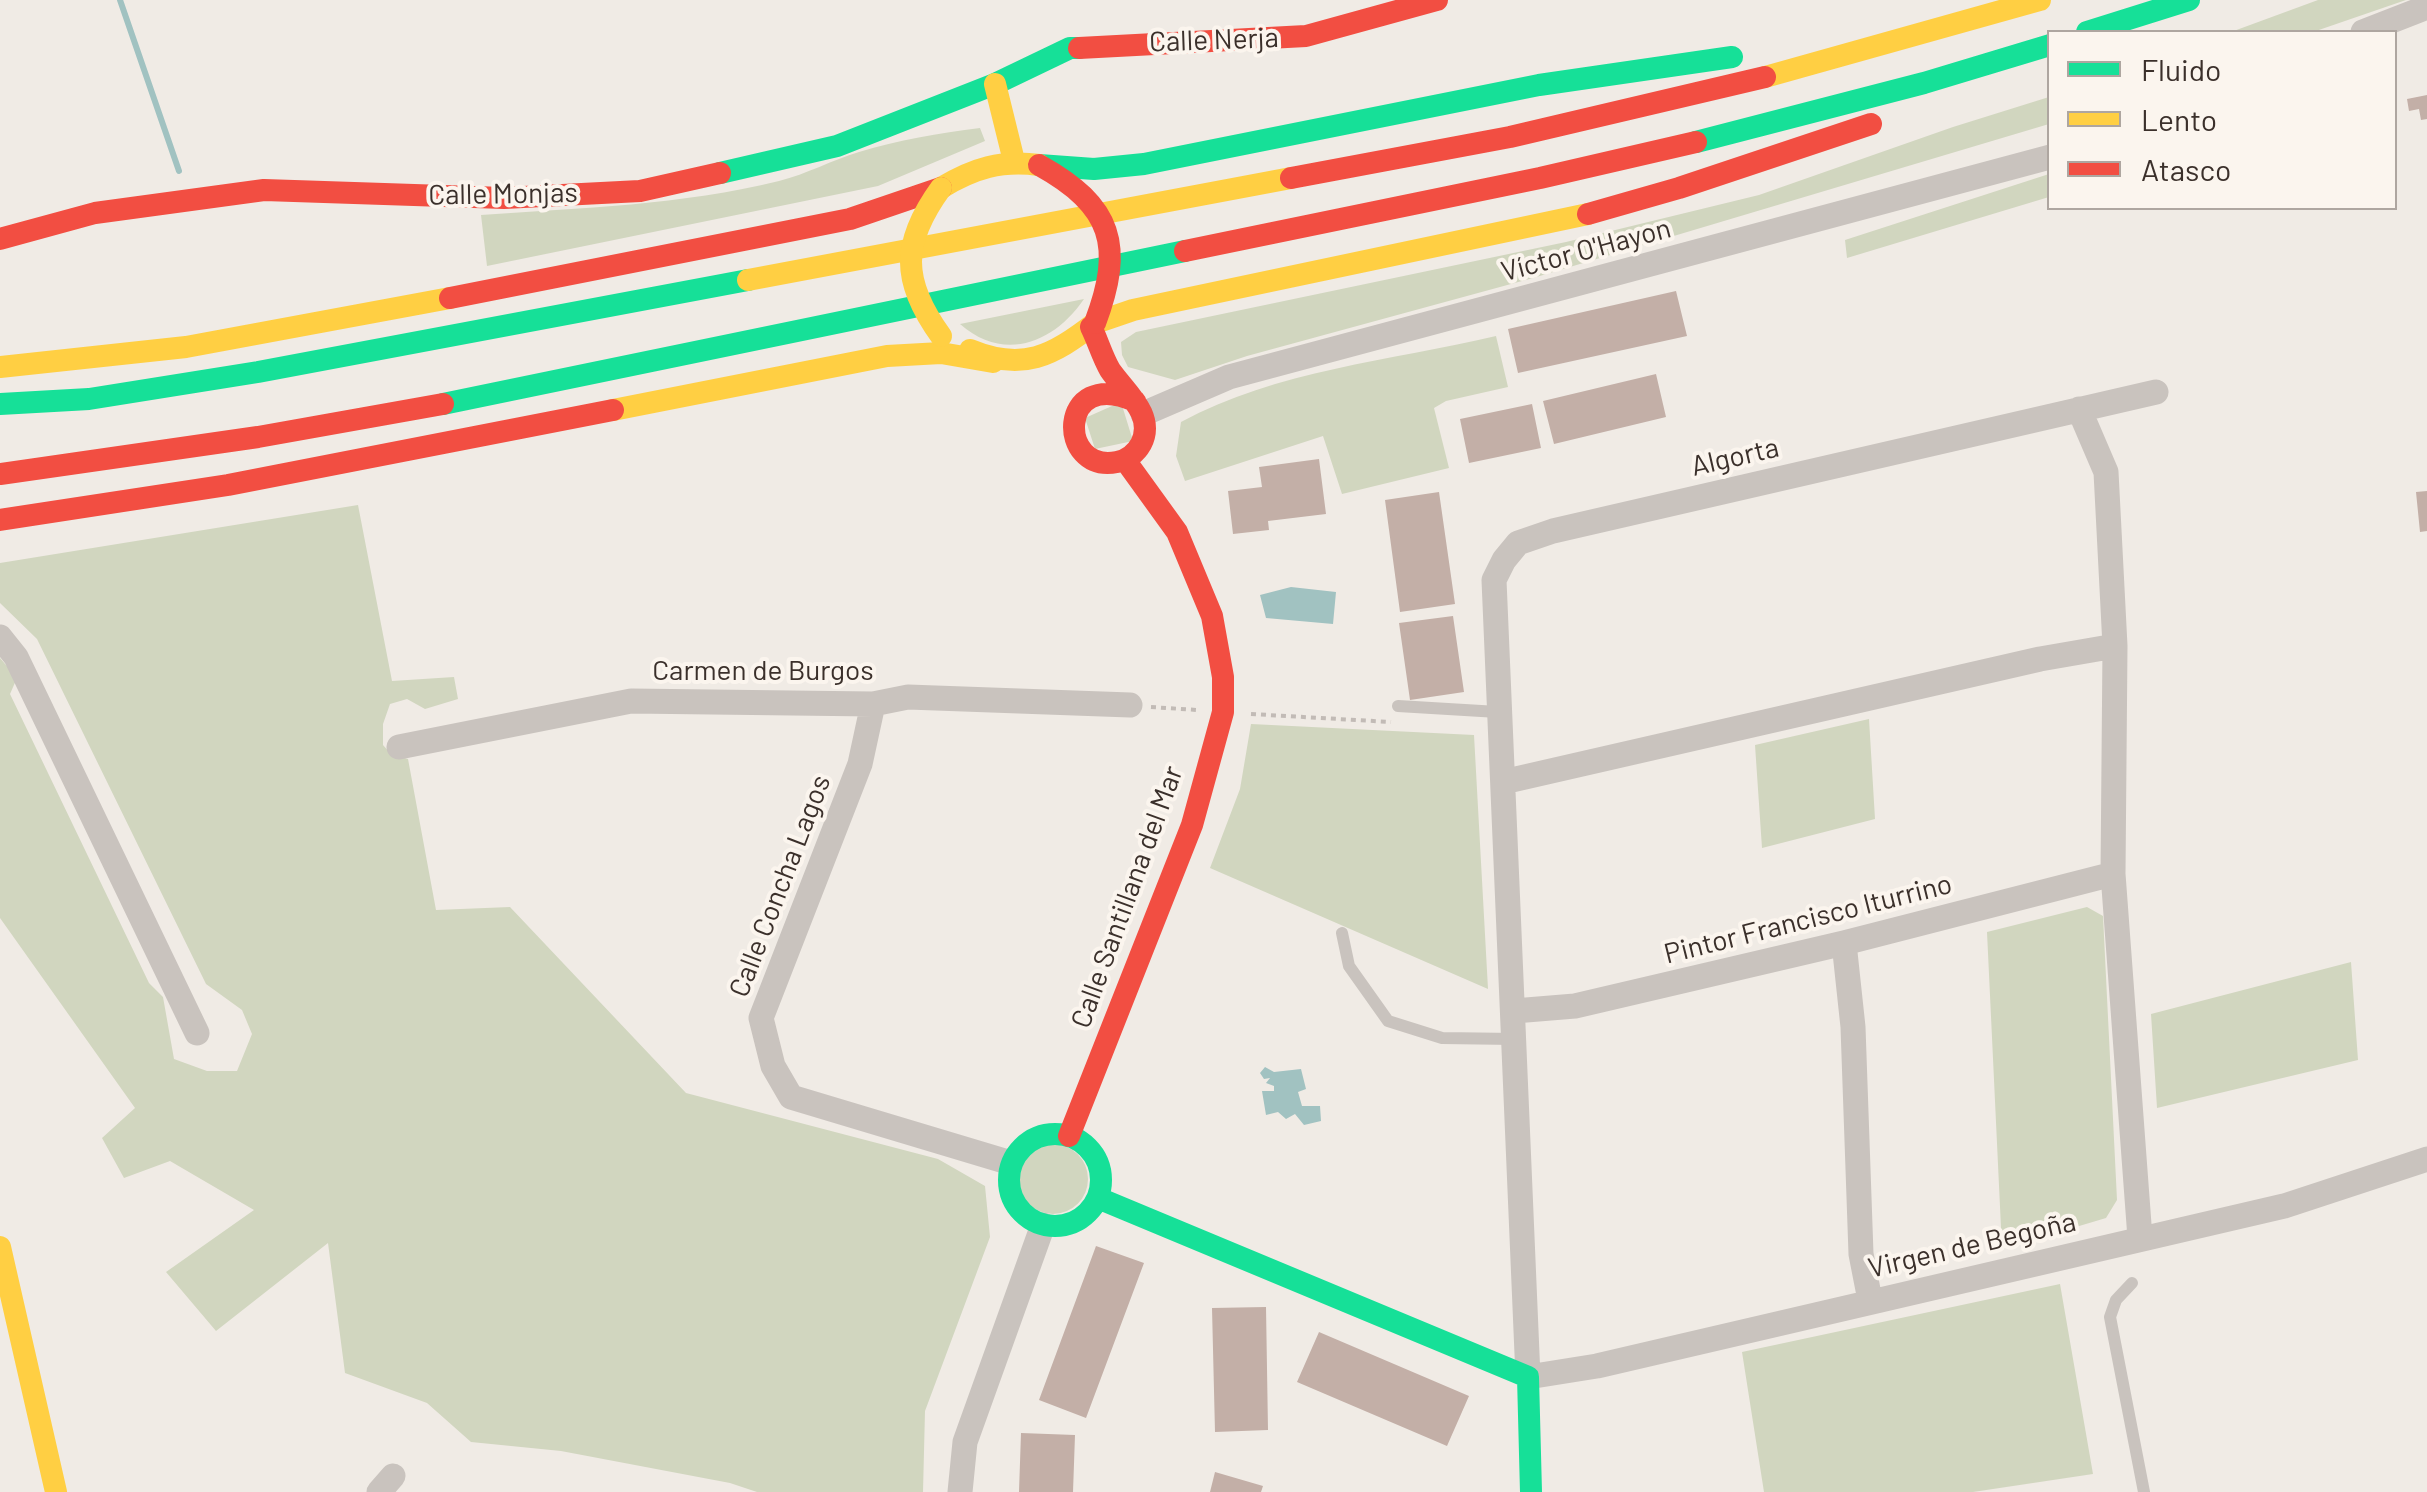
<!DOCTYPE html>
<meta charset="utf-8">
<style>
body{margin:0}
#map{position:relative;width:2427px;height:1492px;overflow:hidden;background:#f0ebe5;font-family:Barlow,sans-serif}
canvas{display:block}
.legend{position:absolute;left:2047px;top:30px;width:350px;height:180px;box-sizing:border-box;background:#fbf5ee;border:2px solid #aea6a0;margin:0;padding:12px 18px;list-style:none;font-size:30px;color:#3b302b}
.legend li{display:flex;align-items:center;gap:20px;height:50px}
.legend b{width:50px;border:2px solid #aea6a0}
</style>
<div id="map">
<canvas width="2427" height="1492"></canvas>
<ul class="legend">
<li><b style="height:12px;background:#16e098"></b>Fluido</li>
<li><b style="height:12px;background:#ffcf43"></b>Lento</li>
<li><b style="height:12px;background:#f24e42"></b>Atasco</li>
</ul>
</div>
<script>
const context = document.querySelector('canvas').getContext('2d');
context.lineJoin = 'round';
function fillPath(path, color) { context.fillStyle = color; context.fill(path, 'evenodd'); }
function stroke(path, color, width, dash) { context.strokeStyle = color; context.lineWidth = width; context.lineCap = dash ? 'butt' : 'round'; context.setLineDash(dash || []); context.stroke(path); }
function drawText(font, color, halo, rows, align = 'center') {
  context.font = font + ' Barlow,sans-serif'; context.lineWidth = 8; context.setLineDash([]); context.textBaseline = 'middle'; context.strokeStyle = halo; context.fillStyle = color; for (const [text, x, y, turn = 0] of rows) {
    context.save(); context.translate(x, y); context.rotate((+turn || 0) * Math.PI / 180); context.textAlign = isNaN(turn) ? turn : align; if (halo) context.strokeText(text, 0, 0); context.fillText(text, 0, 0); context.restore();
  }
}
fillPath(new Path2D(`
 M2318,0H2406L2313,32H2231Z
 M2049,97V124L1533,278L1247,356L1175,380L1128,367L1122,355L1121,342L1136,332L1566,242L1759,195L1953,127Z
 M980,128L985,141L878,186L487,266L481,215C581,208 682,205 779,181C807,174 832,160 859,152C898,140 939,133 980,128Z
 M2049,174V197L1847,258L1845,240Z
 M1084,299C1054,343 1004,363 960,324Z
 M1496,336L1508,387L1446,401L1434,408L1449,468L1342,494L1323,436L1185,481L1176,456L1181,422C1277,370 1390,361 1496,336Z
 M1121,402L1133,441L1095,449L1085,418Z
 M358,505L392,681L454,677L458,699L425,709L407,699L390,704L383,724V745L391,754L408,759L436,910L510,907L686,1093L938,1159L985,1186L990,1237L925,1411L923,1492H757L730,1483L561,1451L471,1442L427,1403L345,1373L328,1243L216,1331L166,1272L254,1210L170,1161L124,1178L102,1138L135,1108L0,918V658L17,678L10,694L149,983L163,997L174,1059L207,1071H237L252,1034L242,1010L206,984L37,639L0,603V563Z
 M1869,719L1875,819L1762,848L1755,745Z
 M1251,724L1474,735L1488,989L1210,868L1240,789Z
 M2087,907L2103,916L2117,1200L2106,1218L2002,1249L1987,932Z
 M2351,962L2358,1060L2157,1108L2151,1014Z
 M1018 1179a35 35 0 1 1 70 0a35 35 0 1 1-70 0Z
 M2060,1284L2093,1474L1973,1492H1764L1742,1352Z`), '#d1d6bf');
fillPath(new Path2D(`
 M1291,587L1336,592L1333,624L1266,618L1260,595Z
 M1265,1067L1274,1072L1301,1069L1306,1089L1298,1092L1302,1106H1320L1321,1121L1304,1125L1295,1114L1286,1119L1278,1112L1266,1115L1262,1091H1274V1086L1266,1083L1270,1078L1264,1079L1260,1073Z`), '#a1c2c1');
stroke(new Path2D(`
 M120,0L179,171`), '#a1c2c1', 6);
fillPath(new Path2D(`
 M2427,95V119L2421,120L2419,109L2409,111L2407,99Z
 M1676,291L1687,336L1518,373L1508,329Z
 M1656,374L1666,417L1554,444L1543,401Z
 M1532,404L1541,448L1469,463L1460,419Z
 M1319,459L1326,514L1268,521L1269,530L1233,534L1228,491L1262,487L1259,467Z
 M2427,491V531L2420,532L2416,492Z
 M1439,492L1455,604L1400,612L1385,500Z
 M1453,616L1464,692L1410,700L1399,623Z
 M1096,1246L1144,1263L1086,1418L1039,1400Z
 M1266,1307L1268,1430L1215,1432L1212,1308Z
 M1319,1332L1469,1396L1447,1446L1297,1382Z
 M1021,1433L1075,1435L1073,1492H1019Z
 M1215,1472L1263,1486L1261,1492H1210Z`), '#c3afa7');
stroke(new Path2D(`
 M1151,707L1197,710
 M1251,714L1391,722`), '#c2bbb6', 4, [5, 5]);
stroke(new Path2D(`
 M1398,706L1498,712
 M1342,933L1349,966L1388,1021L1442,1038L1515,1039
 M2132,1283L2116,1300L2110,1317L2144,1492`), '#c9c3be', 12);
stroke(new Path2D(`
 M2363,32L2427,7
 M2156,392L1553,531L1518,543L1504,560L1494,580L1528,1377L1597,1366L2284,1206L2427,1159
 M2079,409L2106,472L2115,646L2113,874L2140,1238
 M1143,414L1229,377L2050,157
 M0,637L16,657L197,1033
 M873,704L860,764L761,1018L773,1066L791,1097L1011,1163
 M399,747L631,701L873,704L908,697L1130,705
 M1503,782L2040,659L2115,646
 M1844,943L1853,1027L1861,1254L1870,1300
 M1514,1011L1575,1006L1844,943L2113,874
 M379,1492L393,1476
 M960,1492L965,1442L1043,1225`), '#c9c3be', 25);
stroke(new Path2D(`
 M2087,32L2189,0
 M1696,142L1924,83L2050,45
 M1039,165L1094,169L1144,164L1539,85L1732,57
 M720,173L837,146L995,84L1070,48H1079
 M0,404L89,399L258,372L748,280
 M443,404L1185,251
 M1009 1180a46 46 0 1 1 92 0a46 46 0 1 1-92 0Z
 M1098,1198L1528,1377L1531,1492`), '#16e098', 22);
stroke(new Path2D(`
 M1765,77L2040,0
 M995,84L1014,161
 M941,188C974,168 1001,160 1039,165
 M748,280L1291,178
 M1095,323L1133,310L1588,214
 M970,350C1023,372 1052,356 1095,323
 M0,367L186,347L450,298
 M613,410L887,356L941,353L993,362
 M0,1247L56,1492`), '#ffcf43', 22);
stroke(new Path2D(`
 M1079,48L1306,36L1437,0
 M1291,178L1510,137L1765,77
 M1588,214L1679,188L1871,124
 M0,239L95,213L264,190L504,198L640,191L720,173
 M1185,251L1540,178L1696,142
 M450,298L850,219L941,188
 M1091,327C1098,341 1102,356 1110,370C1125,392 1156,415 1141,444C1136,453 1127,460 1117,462C1057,474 1057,366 1135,401
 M0,474L258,437L443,404
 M0,520L228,485L613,410
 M1069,1136L1192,825L1223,712V677L1212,616L1177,532L1125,460`), '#f24e42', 22);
stroke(new Path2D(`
 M941,188C901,243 901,281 941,336`), '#ffcf43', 22);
stroke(new Path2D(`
 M1039,165C1113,206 1124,246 1095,323`), '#f24e42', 22);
drawText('28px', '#3b302b', '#fbf5ee', [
 ["Calle Nerja",1214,40,-2],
 ["Calle Monjas",503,194,-1],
 ["Víctor O'Hayon",1586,250,-15],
 ["Algorta",1735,457,-13],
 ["Carmen de Burgos",763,671],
 ["Calle Concha Lagos",780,886,-69],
 ["Calle Santillana del Mar",1127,897,-70],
 ["Pintor Francisco Iturrino",1808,919,-14],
 ["Virgen de Begoña",1972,1245,-13]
]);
</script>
